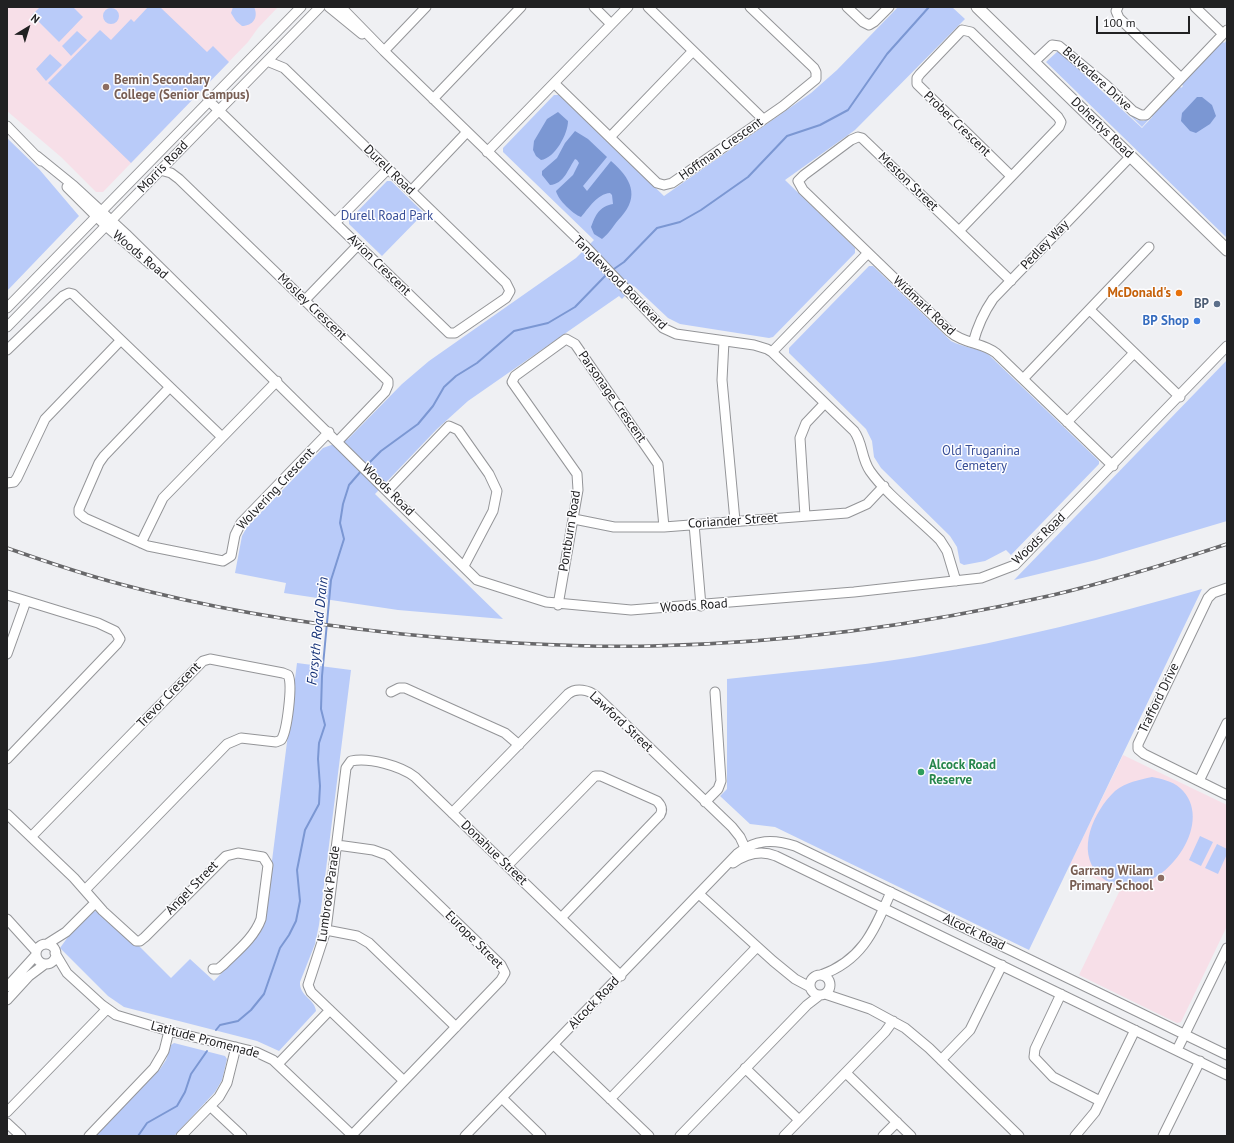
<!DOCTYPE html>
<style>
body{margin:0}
#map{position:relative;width:1234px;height:1143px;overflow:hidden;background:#eff0f3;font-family:"PT Sans",sans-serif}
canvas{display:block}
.frame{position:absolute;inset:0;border:8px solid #212122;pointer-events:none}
.north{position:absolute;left:8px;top:8px;width:40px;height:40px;-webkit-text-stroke:3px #fdfdff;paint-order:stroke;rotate:38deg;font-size:11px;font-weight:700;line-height:16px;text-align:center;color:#212122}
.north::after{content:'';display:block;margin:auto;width:14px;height:18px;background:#212122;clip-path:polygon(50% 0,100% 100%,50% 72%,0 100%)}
.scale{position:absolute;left:1096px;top:16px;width:94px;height:18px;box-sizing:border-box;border:2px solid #212122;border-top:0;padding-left:5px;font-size:12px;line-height:14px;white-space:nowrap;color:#212122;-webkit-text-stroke:3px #fdfdff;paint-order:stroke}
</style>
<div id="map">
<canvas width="1234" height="1143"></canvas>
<div class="frame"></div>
<div class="north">N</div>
<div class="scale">100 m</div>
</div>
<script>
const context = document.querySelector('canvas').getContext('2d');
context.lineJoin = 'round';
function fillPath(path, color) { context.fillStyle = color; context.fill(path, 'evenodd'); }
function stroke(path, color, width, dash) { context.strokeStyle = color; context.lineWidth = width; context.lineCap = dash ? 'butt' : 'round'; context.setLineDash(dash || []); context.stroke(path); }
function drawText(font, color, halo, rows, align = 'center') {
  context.font = font + ' "PT Sans",sans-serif'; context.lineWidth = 3; context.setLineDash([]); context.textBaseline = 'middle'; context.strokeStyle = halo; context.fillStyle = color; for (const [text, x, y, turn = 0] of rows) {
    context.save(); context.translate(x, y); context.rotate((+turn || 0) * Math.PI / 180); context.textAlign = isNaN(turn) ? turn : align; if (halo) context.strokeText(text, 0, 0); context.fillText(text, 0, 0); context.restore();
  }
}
fillPath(new Path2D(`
 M7,7H278L258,28L248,42L103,192H96L61,157L7,111Z
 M1123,755L1227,805V926L1181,1022L1177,1023L1079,975L1120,890L1069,866Z`), '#f7dfe8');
fillPath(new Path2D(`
 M40,7H73L83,17L59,42L32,15Z
 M148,7H160L207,52L213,46L229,62L131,163L48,83L100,30L111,40L131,19L134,22Z
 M233,7H254C259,17 253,26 242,26L236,21L231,13Z
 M898,7H952L965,19L855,130L785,180L855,248V253L773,337L769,338L680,324L668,318L634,286L622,299L619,296L468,401L437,429L375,494L503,619L398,610L284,593L286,583L235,573L242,536L247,527L323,448L348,439L402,384L429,361L576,258L594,240L503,152V148L554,95H559L664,196L811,93L837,70Z
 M103 16a8 8 0 1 1 16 0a8 8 0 1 1-16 0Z
 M77,31L87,40L71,56L62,46Z
 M1227,40V238L1046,62L1058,51L1070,62L1058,51L1100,84L1137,120L1144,121L1148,117L1150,118L1142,127L1100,86L1079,70L1142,128L1156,113L1152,117L1150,115L1179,85L1181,88L1183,86L1181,83L1222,41L1224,43Z
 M50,54L62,65L46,81L36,69Z
 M7,138L39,169L79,216L7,291Z
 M387,181H391L424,213L382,256L349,224V220Z
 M869,266H873L951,341C964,348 977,347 989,355L1099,461V464L1011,555L1006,550L985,561L964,565L960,563L957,547L950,536L881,468L874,457L872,441L866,429L789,353V348Z
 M1227,360V521L1096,560L1014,580Z
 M1202,589L1029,950L775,827L750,824L720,796L727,789V679C789,672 852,667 914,657C1011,641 1107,616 1202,589Z
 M297,663L351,670L319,925L315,944L300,982C299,996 315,999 316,1011L279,1051L257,1041L124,1007L108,996L60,948L70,934L91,912L96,911L138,945L171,978L190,959L214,981L257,936L262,927L265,916Z
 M1152,777C1162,779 1172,781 1180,788C1224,827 1144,919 1099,875C1075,851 1094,811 1115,791C1126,782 1139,780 1152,777Z
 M1200,836L1213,842L1201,866L1189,860Z
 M1217,844L1227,849V854L1218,874L1205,868Z
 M174,1043L225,1056L227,1059L222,1080L215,1092L174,1136H95L160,1069L166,1060L171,1045Z`), '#b9cbf9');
fillPath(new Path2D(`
 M1197,97H1202L1212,105L1216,116L1210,124L1196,133L1190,131L1181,121L1182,113Z
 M558,112L568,121C568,134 555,158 541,160L536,156L533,150L534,141L547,119Z
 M575,131L588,139L607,157L583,186L587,191L611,161C631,178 640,196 621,217C614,224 610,233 602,239L594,234L591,227C596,214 599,207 613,204L612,195L610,193C597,194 589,208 581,217C573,214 558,200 556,191L573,175L579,163L577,160L575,159C568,169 564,184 550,185L542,175V171L557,158L565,143Z`), '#7b97d3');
stroke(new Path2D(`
 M611,271L624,262L657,228L680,222L701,210L748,177L787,136L820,125L848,110L887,54L929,7
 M365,467L381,451L418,424L433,406L444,387L456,376L477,363L514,331L548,323L575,307L608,273
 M216,1030L220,1025L238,1021L251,1010L264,994L280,948L289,935L296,921L300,901L297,870L305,830L319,804L320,786L318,759L319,743L325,725L321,709L322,676L331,580L344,539L340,523L343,504L349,485L362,470
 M138,1136L147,1123L177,1106L185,1092L191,1074L207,1051`), '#7b97d3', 2);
const minor = new Path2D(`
 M329,7L362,34
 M341,7L384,51L586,247L663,328L676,334L754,345L767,349L772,352L854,431C863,443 861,458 870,471C886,494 919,519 940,540L947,551L956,581
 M594,7L611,24
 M648,7L763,119
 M847,7L863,22L869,25L874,22L889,7
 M1118,7L1116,11L1119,18L1181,78
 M1195,7L1223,34
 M384,51L426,7
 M1034,62L1052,45L1059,46L1106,85L1133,111L1141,115H1146L1227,30
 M554,83L657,183L664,185L672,183L783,106L816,79V72L814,68L750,7
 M433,99L521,7
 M208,100L449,333H455L506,298L510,291L506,283L284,68L267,61
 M7,126L41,161
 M610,137L693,51
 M487,152L628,7
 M37,156L74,186L126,234L477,580L546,602L631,610L854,592L981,578L1015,565L1227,346
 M160,170L171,173L179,179L388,381V385L385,392L338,441
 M67,187L106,226L150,264
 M411,191L467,132
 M335,223L388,169
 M959,231L1059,127L1061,122L1058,117L971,32L962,30L920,74L917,78V84L1011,176
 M1011,281L862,138L858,137L851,140L804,175L798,181L803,190L949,331C963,344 982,342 996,353L1113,466
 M305,300L358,245
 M7,308L301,7
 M1090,310L1180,397
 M7,327L320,7
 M724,341L722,380L735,521
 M973,343C977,328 984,312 993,299L1131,156
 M7,350L63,296L69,293L73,294L222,437
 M772,352L868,253
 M1023,379L1149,247
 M170,387L104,456L99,463L79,509V513L85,518L148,546L223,561L231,556L235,535L241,523L329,432
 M1067,422L1134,353
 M7,483L14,482L17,478L45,419L121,340
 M388,490L449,426L458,430L489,474L497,491L493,511L464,566
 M805,516L800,438L806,423L825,403
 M574,519L614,527H664L847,513L867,504L884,486
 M694,524L701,606
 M141,543L163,498L277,381
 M1227,588L1213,593L1208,598L1138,744V749L1144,754L1227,795
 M7,595L98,623L115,631L120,639L117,644L7,759
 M558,605L578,490L577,474L512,382L515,376L566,339L575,344L658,464L664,527
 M7,654L26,601
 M391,692L399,688H405L505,733L519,745
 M1199,781L1227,723
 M705,802L718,789L721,781L715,692
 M452,813L568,694C576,687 589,690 596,696L732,827L740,837L747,852
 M7,814L74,878L103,911L136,941H140L145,937L226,856L238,853L263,857L268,865L261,919C254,938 237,951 223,965L218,969H213
 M31,837L203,661L210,659L283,673L288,675C293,684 287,732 281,740L276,742L241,738L227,744L85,890
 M337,845L373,850L387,855L501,965L505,973L501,980L352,1135
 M733,863C746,854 761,850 776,856L1227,1075
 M507,866L595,776H601L657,801C662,806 663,810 660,815L561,918
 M699,894L773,961L795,979L810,987
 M7,919L36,951
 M326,930L357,936L369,943L456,1027
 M47,944L66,932L95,903
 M36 954a10 10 0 1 1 20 0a10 10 0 1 1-20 0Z
 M55,953L67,973L102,1005L116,1015L169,1031L256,1052L273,1060L353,1136
 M821,975C863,960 874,930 891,892
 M810 985a10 10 0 1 1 20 0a10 10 0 1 1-20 0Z
 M7,987L36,955
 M825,994L870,1009L905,1028L929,1048L1019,1136
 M1061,994L1035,1049L1034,1057L1053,1077L1100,1101
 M7,1000L29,976L45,964
 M554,1045L649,1136
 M1177,1050L1227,948
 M941,1060L970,1030L1002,965
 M278,1064L330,1010
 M745,1068L799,1120
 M846,1073L911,1136
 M404,1081L311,992L308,985L326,930L346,768L351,761C369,757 401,766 415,777L621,976
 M502,1098L541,1136
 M610,1099L757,947
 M210,1106L242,1136
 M7,1112L107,1009
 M7,1123L21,1136
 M89,1136L154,1068L164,1051L169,1031
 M181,1136L219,1097L227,1083L236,1047
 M465,1136L737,854C755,839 774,839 795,846L1227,1055
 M680,1136L807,1005L820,995
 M784,1136L885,1032L893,1021
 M883,1136L897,1122
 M1075,1136L1095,1112L1135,1030
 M1163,1136L1200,1061`);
const major = new Path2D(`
 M977,7L1227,250`);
stroke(minor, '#949598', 11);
stroke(major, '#949598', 13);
stroke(minor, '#fff', 9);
stroke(major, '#fff', 11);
const rail = new Path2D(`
 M7,548C44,561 82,574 120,584C212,609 307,624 402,634C485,642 568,648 652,646C786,643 922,625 1053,595C1112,581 1170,563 1227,544`);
stroke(rail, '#68686a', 3.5);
stroke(rail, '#fdfdff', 2, [6]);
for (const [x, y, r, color] of [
 [106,87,4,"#8d6e63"],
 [1179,293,4,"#e8710a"],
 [1217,304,4,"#5c6f8a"],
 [1197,321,4,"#3f7fe0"],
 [921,772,4,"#2e9e5b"],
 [1161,878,4,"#8d6e63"]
]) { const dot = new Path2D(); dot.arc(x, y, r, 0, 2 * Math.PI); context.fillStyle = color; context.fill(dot); stroke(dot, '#fdfdff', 1.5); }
drawText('13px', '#212122', '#fdfdff', [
 ["Belvedere Drive",1097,79,42],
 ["Prober Crescent",957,124,44],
 ["Dohertys Road",1102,128,44],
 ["Hoffman Crescent",721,149,-35],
 ["Morris Road",163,167,-46],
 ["Durell Road",389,170,44],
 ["Meston Street",908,182,44],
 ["Pedley Way",1045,245,-46],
 ["Woods Road",140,255,40],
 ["Avion Crescent",379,265,44],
 ["Tanglewood Boulevard",620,283,45],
 ["Widmark Road",924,306,43],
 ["Mosley Crescent",312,307,44],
 ["Parsonage Crescent",612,397,55],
 ["Wolvering Crescent",276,489,-47],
 ["Woods Road",388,490,45],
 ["Coriander Street",733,521,-4],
 ["Pontburn Road",570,531,-81],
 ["Woods Road",1039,539,-44],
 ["Woods Road",694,606,-4],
 ["Trevor Crescent",169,695,-46],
 ["Trafford Drive",1159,698,-64],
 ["Lawford Street",621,722,43],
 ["Donahue Street",494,853,44],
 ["Angel Street",192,888,-46],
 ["Lumbrook Parade",329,894,-82],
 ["Alcock Road",974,932,26],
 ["Europe Street",474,940,45],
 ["Alcock Road",594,1003,-46],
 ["Latitude Promenade",205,1040,15]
]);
drawText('bold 13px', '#785e54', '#fdfdff', [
 ["Bemin Secondary",114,80],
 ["College (Senior Campus)",114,95],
 ["Garrang Wilam",1153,871,"right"],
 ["Primary School",1153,886,"right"]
], 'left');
drawText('13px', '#364d97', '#fdfdff', [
 ["Durell Road Park",387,216],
 ["Old Truganina",981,451],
 ["Cemetery",981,466]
]);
drawText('bold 13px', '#c56008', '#fdfdff', [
 ["McDonald's",1171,293]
], 'right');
drawText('bold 13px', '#4e5e75', '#fdfdff', [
 ["BP",1209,304]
], 'right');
drawText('bold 13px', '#366cbe', '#fdfdff', [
 ["BP Shop",1189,321]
], 'right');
drawText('bold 13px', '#27864d', '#fdfdff', [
 ["Alcock Road",929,765],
 ["Reserve",929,780]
], 'left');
drawText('italic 14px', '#173378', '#fdfdff', [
 ["Forsyth Road Drain",318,631,-84]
]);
</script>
